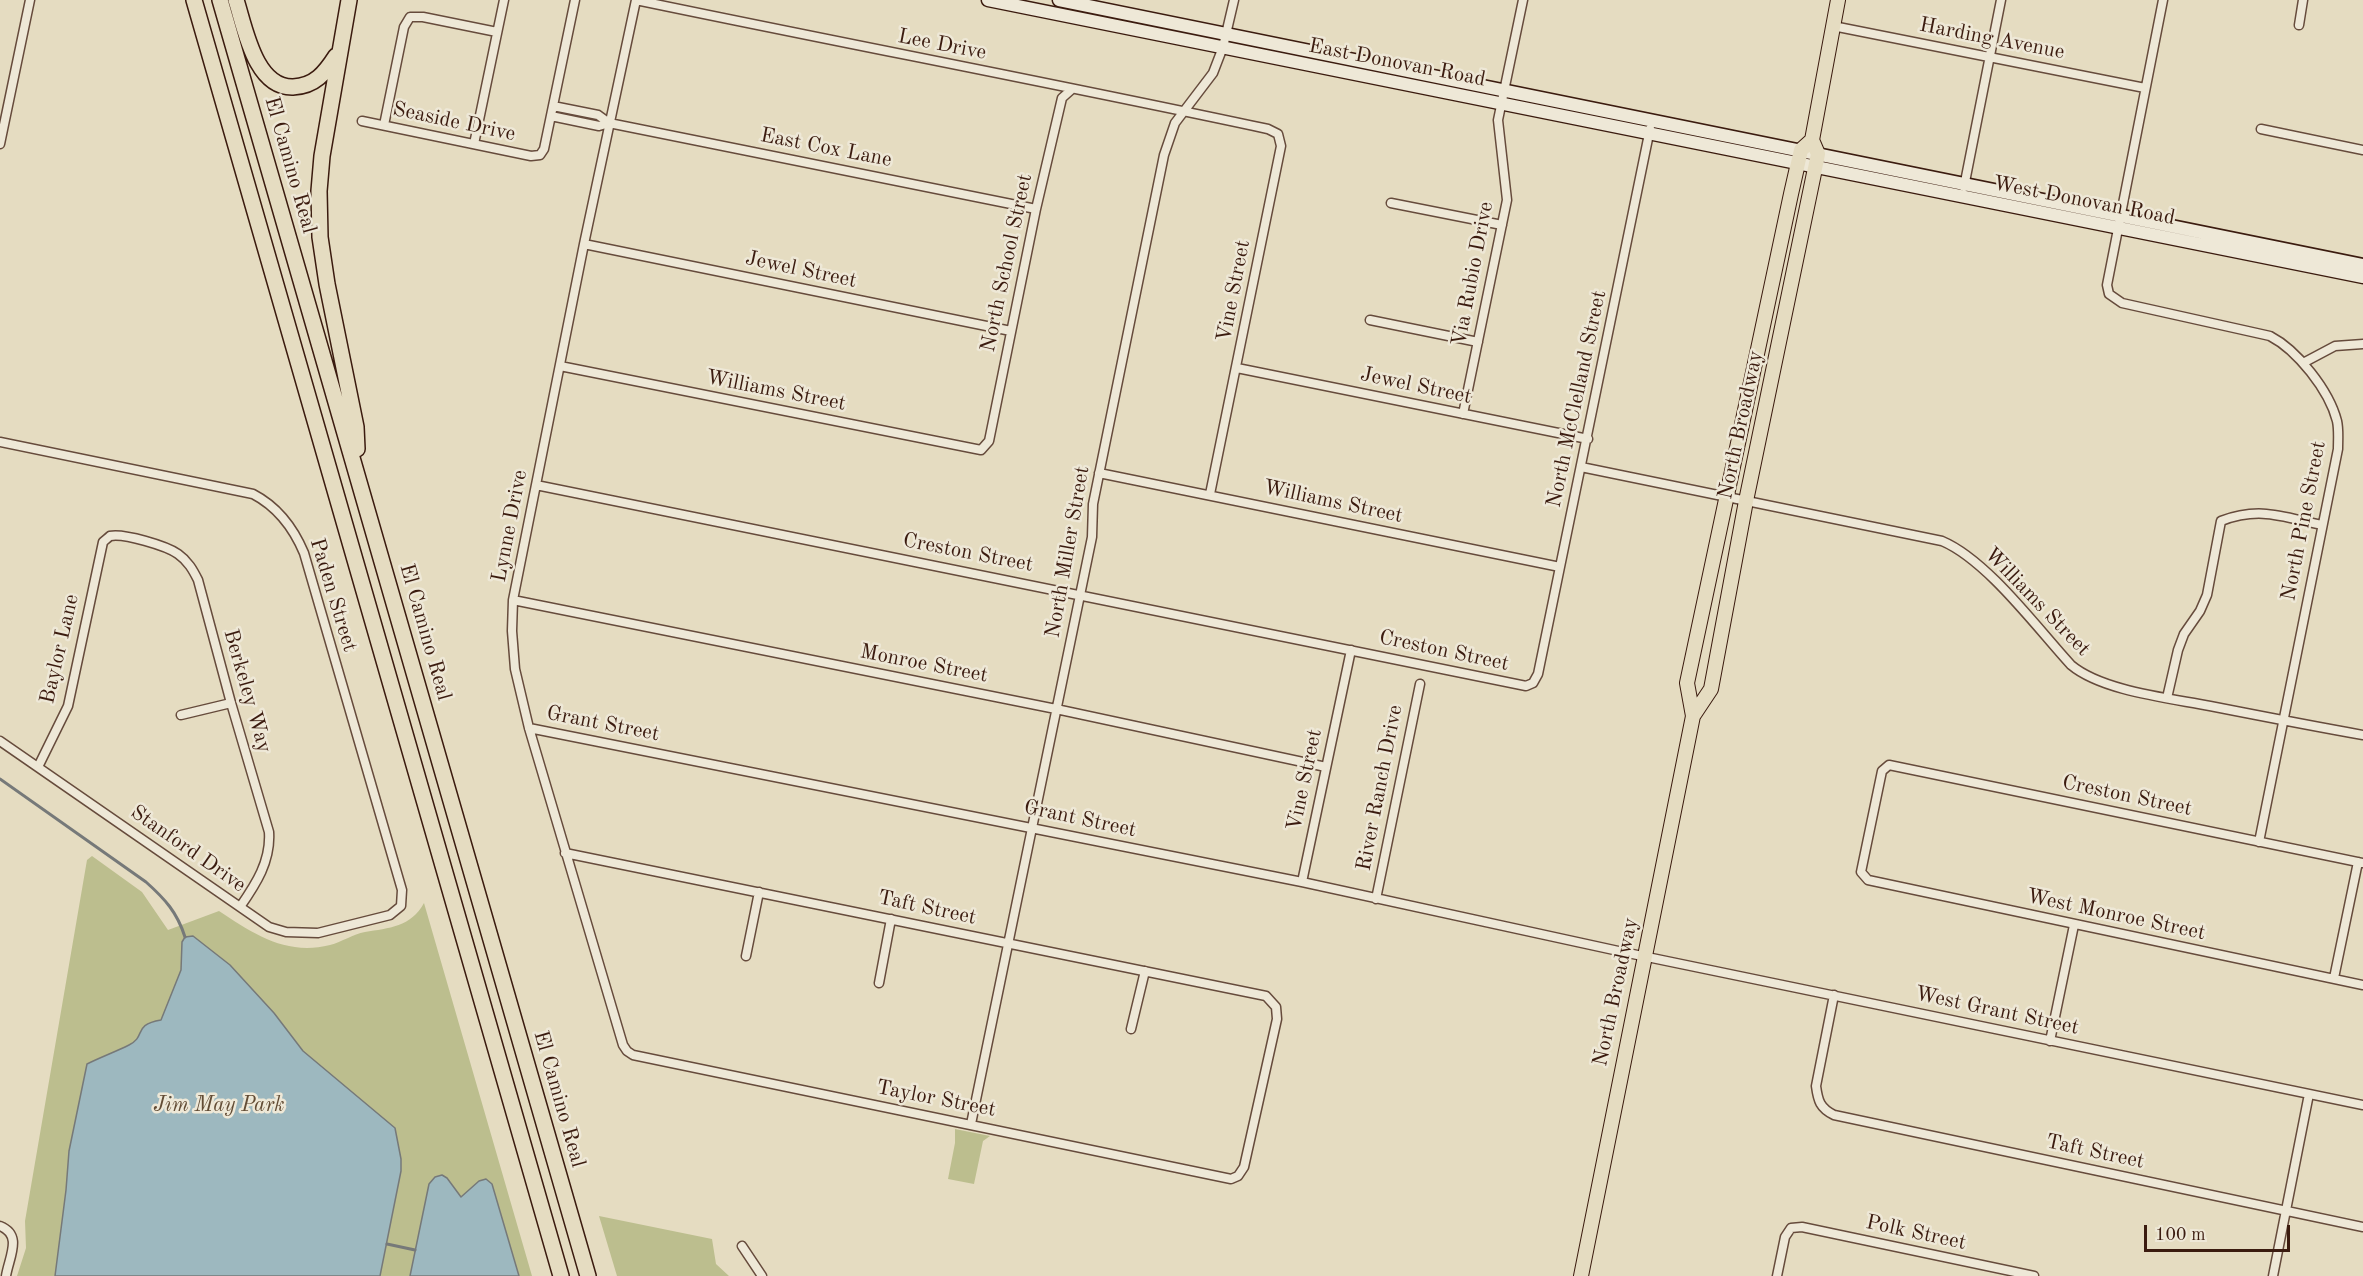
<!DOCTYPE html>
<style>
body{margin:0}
#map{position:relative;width:2363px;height:1276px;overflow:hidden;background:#e5dcc1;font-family:"Old Standard TT",serif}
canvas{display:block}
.scale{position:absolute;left:2144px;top:1225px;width:146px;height:27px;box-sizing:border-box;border:3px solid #3b1b0f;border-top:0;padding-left:8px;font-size:18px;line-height:21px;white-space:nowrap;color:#3b1b0f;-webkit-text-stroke:4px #eee8d7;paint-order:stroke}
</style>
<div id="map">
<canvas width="2363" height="1276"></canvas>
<div class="scale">100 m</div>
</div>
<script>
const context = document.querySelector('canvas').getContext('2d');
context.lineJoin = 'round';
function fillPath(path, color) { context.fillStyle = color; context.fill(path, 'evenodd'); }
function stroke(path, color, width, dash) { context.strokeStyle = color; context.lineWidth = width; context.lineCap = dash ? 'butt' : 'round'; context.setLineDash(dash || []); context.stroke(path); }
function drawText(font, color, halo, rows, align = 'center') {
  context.font = font + ' "Old Standard TT",serif'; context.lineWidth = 5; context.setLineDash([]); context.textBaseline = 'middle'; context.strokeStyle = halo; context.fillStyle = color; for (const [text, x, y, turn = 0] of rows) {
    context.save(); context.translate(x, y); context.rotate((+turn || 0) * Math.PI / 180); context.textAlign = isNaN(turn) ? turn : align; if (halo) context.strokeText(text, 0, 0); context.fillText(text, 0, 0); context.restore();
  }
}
fillPath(new Path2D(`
 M92,856L142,892L168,930L219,911C254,934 286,956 330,945C342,942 353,934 365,932C389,928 411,927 424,903L532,1276H17L26,1248L25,1221L87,860Z
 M955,1129L990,1136L983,1141L974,1184L948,1179L955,1143Z
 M599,1216L712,1239L716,1264L729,1276H617Z`), '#bcbe8e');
const water = new Path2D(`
 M193,936L230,965L274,1013L303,1051L395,1128L401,1159V1171L380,1276H55L66,1190L69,1151L87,1064C101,1057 115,1052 129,1045C147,1036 132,1025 161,1020L181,970L182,942L185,937Z
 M442,1175L447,1178L461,1197L479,1181L486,1179L492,1184L519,1276H410L429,1184L435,1177Z`);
fillPath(water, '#9db8bf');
stroke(water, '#767979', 1.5);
stroke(new Path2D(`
 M0,779L146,882C165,899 177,912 185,937
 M387,1244L415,1250`), '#767979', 3);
const minor = new Path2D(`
 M636,0C847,44 1058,84 1268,129L1278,134L1281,146L1210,494
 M2163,0L2107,285L2109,294L2122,303L2270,336C2297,350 2329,390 2337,421C2339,430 2338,440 2338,449L2259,842
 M2299,25L2303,0
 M1833,26L2145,88
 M553,106L598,115L609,123
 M551,116L599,126L609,123L1036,209
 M362,121L531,156L540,155L544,149L575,0
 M384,125L404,27L410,17H423L497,32
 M2261,129L2363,150
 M0,144L30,0
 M474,144L504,0
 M1964,187L2001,0
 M1391,203L1502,225
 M584,244L1011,331
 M1370,320L1478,342
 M2303,363L2335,346L2363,344
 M560,366L981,450L989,441L1036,209L1062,98L1071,90
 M1237,368L1588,439
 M1463,414L1507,200L1498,120L1523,0
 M0,442L253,494C278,507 293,527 304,553L402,890L401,906L390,915L318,933L286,932L269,927L0,741
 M1581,467L1942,541C1987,560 2037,628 2071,665C2102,691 2169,698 2210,706C2261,716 2312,726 2363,735
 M1099,473L1560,567
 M536,485L1526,686L1533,683L1538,674L1650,129
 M513,600L1056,709L1326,767
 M2167,698L2178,650L2184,634L2200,611L2207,595L2221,521C2260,506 2283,517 2322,525
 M181,715L231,703
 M529,728L1302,882L1623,952L2363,1105
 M38,767L68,706L103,542C104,541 109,537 110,536C124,533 167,546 178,554C188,561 193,570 198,580L231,703L269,832C271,861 256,884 240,907
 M565,853L1266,996L1276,1007L1277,1019L1244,1167L1238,1176L1231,1179L633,1055L627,1051L623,1045L529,728L515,669L512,631L513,600L584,244L636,0
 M2363,863L1889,765L1882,771L1861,872L1868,880L2363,985
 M1302,882L1351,650
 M1376,899L1420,684
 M746,956L759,892
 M2334,978L2358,862
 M879,983L891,919
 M1834,995L1816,1086C1818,1101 1820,1108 1834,1115L2363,1227
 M1131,1029L1145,971
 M2050,1041L2074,925
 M971,1124L1092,537L1093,504L1164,155L1175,123L1213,73L1223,47L1234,0
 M0,1226C23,1235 9,1257 6,1276
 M742,1246L762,1276
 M1777,1276L1785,1237L1791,1228L1802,1227L2034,1276
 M2273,1276L2309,1094`);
const secondary = new Path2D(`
 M988,0L2363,277
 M1059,0L2363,265`);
const primary = new Path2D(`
 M1693,716L1711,689L1746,501L1818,154L1812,140L1838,0
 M1581,1276L1693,716L1687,683L1791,194L1801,150L1812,140`);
const motorway = new Path2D(`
 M194,0L561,1276
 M220,0L588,1276
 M236,0C245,28 255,88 293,87C315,86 325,73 336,56
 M349,0L322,156L319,191L320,237L327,284L356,427L357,449`);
stroke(minor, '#664b3c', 11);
stroke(secondary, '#3b1b0f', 15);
stroke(primary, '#3b1b0f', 16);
stroke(motorway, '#3b1b0f', 18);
stroke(minor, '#eee8d7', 8);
stroke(secondary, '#eee8d7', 12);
stroke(primary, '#e5dcc1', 14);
stroke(motorway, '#e5dcc1', 15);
drawText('21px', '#3b1b0f', '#eee8d7', [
 ["Harding Avenue",1992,39,11],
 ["Lee Drive",942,45,11],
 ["East Donovan Road",1397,63,11],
 ["Seaside Drive",454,122,12],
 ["East Cox Lane",826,148,11],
 ["El Camino Real",290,165,74],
 ["West Donovan Road",2084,201,11],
 ["North School Street",1007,263,-78],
 ["Jewel Street",801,270,12],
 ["Via Rubio Drive",1473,274,-79],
 ["Vine Street",1234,291,-79],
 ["Jewel Street",1416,386,12],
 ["Williams Street",776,391,11],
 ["North McClelland Street",1577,399,-78],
 ["North Broadway",1741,425,-78],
 ["Williams Street",1333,502,12],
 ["North Pine Street",2304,521,-79],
 ["Lynne Drive",510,526,-79],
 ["North Miller Street",1068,552,-80],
 ["Creston Street",968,553,11],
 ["Paden Street",333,595,73],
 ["Williams Street",2037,602,46],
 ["El Camino Real",425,632,74],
 ["Baylor Lane",60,649,-77],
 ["Creston Street",1444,651,12],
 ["Monroe Street",924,664,11],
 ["Berkeley Way",247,691,74],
 ["Grant Street",603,724,11],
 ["Vine Street",1305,780,-78],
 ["River Ranch Drive",1380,788,-79],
 ["Creston Street",2127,796,12],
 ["Grant Street",1080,819,12],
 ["Stanford Drive",188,849,35],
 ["Taft Street",927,908,12],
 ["West Monroe Street",2116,915,12],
 ["North Broadway",1616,992,-78],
 ["West Grant Street",1997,1011,12],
 ["El Camino Real",559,1099,74],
 ["Taylor Street",936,1099,11],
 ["Taft Street",2095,1152,12],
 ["Polk Street",1916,1233,12]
]);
drawText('italic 21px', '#624c35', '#eee8d7', [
 ["Jim May Park",219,1105]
]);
</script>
